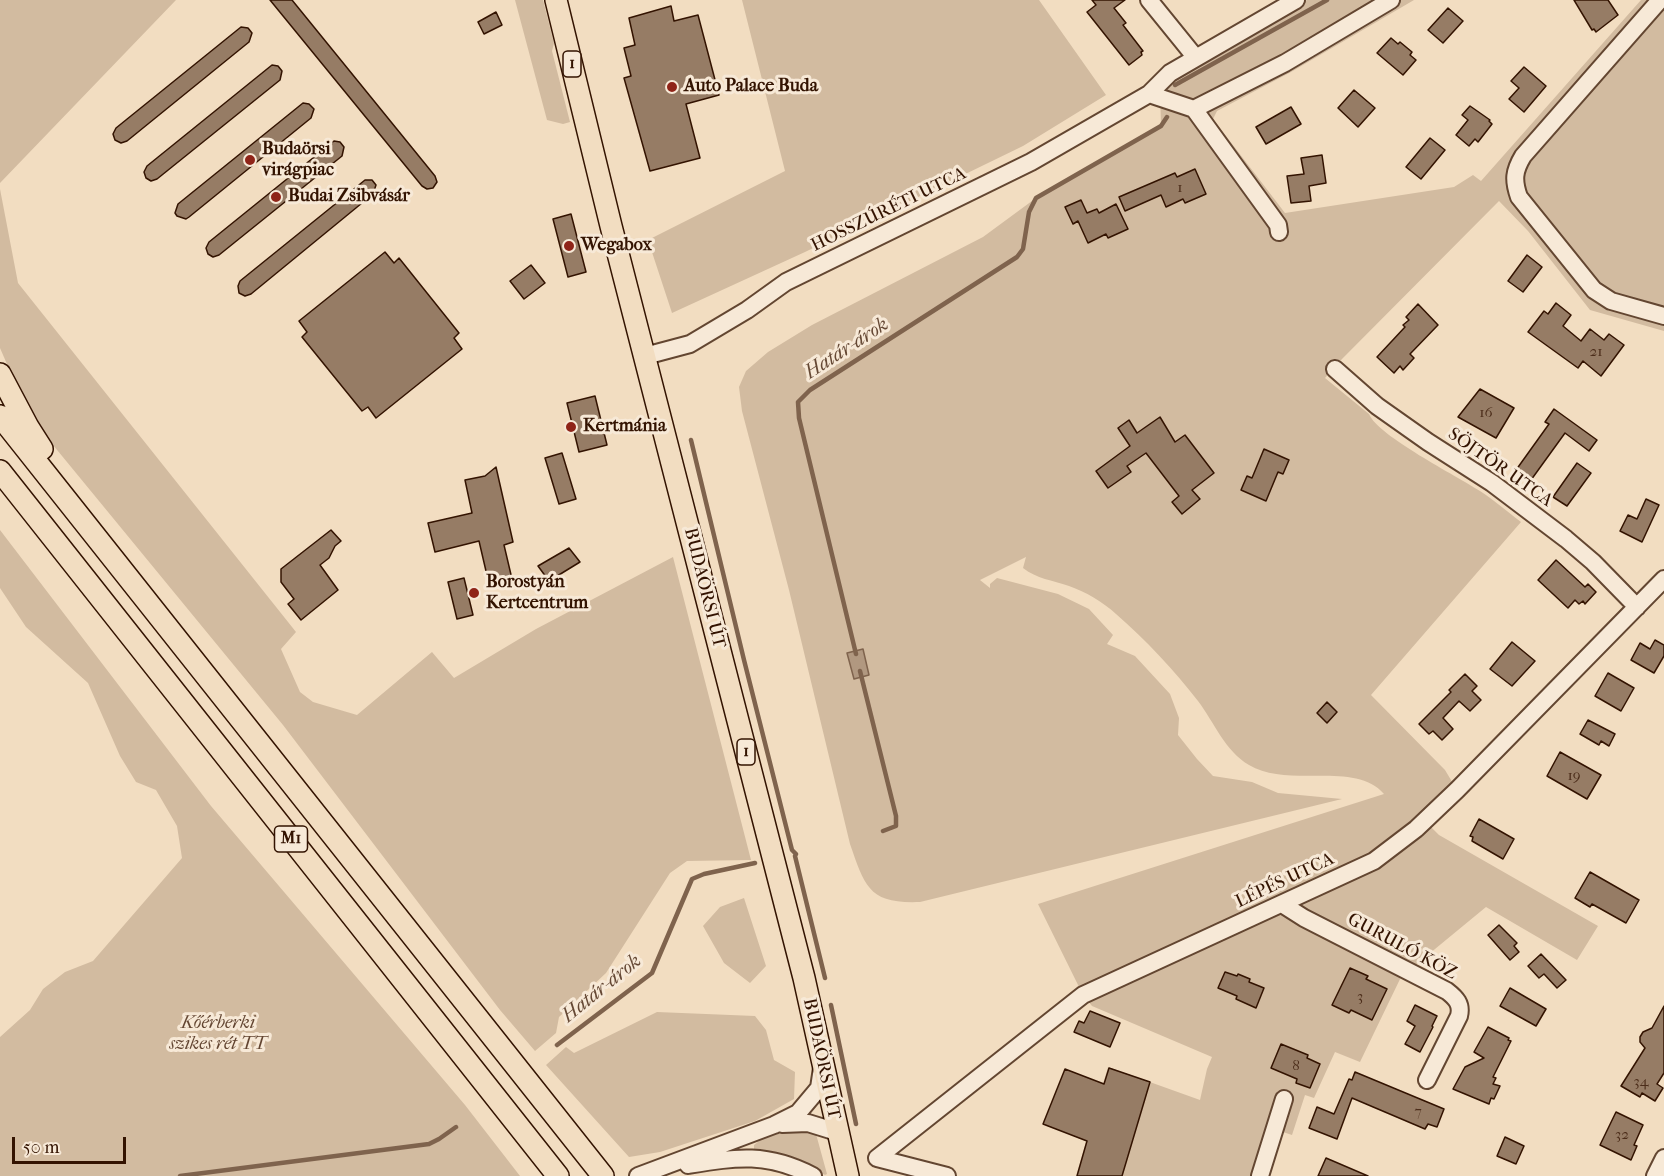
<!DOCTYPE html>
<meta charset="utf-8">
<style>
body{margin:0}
#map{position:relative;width:1664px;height:1176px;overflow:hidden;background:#f2ddc1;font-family:"IM FELL French Canon",serif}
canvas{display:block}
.scale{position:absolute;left:12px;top:1137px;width:114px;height:27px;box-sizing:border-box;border:3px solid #331301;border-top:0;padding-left:8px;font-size:18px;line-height:21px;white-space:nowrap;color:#331301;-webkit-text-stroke:4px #f7e9d7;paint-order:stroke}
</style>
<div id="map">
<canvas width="1664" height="1176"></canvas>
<div class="scale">50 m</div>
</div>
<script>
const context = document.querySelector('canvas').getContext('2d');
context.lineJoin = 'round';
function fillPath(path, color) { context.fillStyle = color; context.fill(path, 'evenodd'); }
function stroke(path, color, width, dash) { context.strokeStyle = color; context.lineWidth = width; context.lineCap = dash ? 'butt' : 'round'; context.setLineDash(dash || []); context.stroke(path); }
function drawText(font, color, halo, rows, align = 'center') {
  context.font = font + ' "IM FELL French Canon",serif'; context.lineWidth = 6; context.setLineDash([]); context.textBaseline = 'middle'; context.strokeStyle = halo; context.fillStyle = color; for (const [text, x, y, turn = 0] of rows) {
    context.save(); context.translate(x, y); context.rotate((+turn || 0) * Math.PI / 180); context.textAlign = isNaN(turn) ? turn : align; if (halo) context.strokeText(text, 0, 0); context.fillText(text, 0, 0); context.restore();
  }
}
fillPath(new Path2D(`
 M0,0H176L0,183Z
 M515,0H543L554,43L552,51L570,122L563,124L547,120Z
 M742,0H1039L1106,95L1023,146L805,252L672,313L648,240L785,171Z
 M1307,0H1414L1291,72L1217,111L1213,119L1285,213L1454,187L1473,175L1481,181L1641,0H1664V331L1590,310L1528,231L1499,201L1342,359L1325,378L1369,414C1378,436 1457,476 1480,491C1494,500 1508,512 1521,522L1371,695L1445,770L1457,790L1425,821L1439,835L1598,926L1577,960L1486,907L1401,977L1360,1062L1335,1052L1314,1098L1305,1095L1292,1135L1283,1132L1277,1123L1260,1176H1076L1108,1067L1200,1100L1207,1069L1212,1057L1092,1006L1083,995L1038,904L1384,794C1355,760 1288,789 1249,765C1225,751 1214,722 1198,701C1174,670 1146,640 1116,614C1103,602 1086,592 1069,586C1052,580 1037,579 1023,568L1026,557L980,580L990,588V584L997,578L1058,594L1089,609L1113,635L1107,644L1135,656L1170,694L1179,718L1178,735L1197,759L1213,776L1252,782L1278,793L1342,799L920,902C869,904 865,887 850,844L789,590L742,411L739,387L746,371L768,352L812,325L983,237L1036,198L1161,126L1160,89L1198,62Z
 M0,189L18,283L296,632L281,649L300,692L313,702L357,715L432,652L454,678L536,629L673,557L751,860L687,861L670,873L606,973L559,1017L556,1033L535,1051L500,1010L283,725L30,417L0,348Z
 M0,530L211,806L465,1105L520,1176H0V1037L30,1010L43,989L65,972L93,961L182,858L177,826L156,790L136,782L120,756L88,683L26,627L0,588Z
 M744,898L766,966L750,983L724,963L703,926L720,907Z
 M657,1012L755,1016L766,1030L774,1060L795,1072L794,1099L755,1121L660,1152L629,1157L546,1065L566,1047L574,1053Z
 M796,1129L816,1134L827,1174L825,1175L798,1159L754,1149V1145L764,1137Z`), '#d2bba0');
const water = new Path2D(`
 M863,649L869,675L854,679L847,653Z`);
fillPath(water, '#b19880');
stroke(water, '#7f634d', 1.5);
stroke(new Path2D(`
 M1175,85L1327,0
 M691,440L744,660L792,850L796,854L795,856L825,978
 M856,654L799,418L798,402L810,390L1017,257L1023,249L1029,212L1036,198L1161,126L1167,117
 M860,671L896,816V826L883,831
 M831,1005L856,1124
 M557,1045L652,973L692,879L704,874L755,863
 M180,1176L429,1144L439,1139L456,1127`), '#7f634d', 4.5);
const building = new Path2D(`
 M270,0H292L435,176L437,182L433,188L427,189L422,186Z
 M1092,0H1125L1114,8L1126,23L1123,25L1143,51L1141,52L1142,55L1129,65L1087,12L1096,5Z
 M1574,0H1608L1618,15L1596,32L1594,29L1592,30Z
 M671,6L674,21L698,15L719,95L686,104L700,158L650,171L624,78L631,76L624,48L635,45L629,18Z
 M1448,8L1463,21L1443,43L1428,30Z
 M496,12L502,25L484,34L478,22Z
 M241,27L248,28L252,33L249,42L127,141L121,143L115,140L113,134L116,128Z
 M1391,38L1398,44L1400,42L1412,52L1410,55L1416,60L1403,75L1377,53Z
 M272,65L278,66L282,71L280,80L157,179L151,181L146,178L144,172L147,166Z
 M1524,67L1546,86L1524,112L1509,99L1519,88L1511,81Z
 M1354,90L1375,108L1358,127L1338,108Z
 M303,103L309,104L314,109L311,118L189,217L186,219L177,216L175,213L178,204Z
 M1470,106L1490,120L1489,121L1492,124L1478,142L1475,139L1469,146L1456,135L1468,120L1462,115Z
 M1291,107L1301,124L1266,144L1256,127Z
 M1430,138L1445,150L1421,179L1406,167Z
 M334,141L340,142L344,147L342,156L219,255L213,257L208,254L206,248L209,242Z
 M1322,155L1326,183L1309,186L1311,201L1291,203L1287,176L1304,174L1301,158Z
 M1195,169L1206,194L1185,203L1183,199L1166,207L1161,195L1125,211L1119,197L1175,173L1177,177Z
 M365,180H372L376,185L373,194L251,294L245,296L239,293L238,286L240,281Z
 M1081,200L1087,213L1097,209L1099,213L1116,204L1128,229L1108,238L1106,234L1088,243L1078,221L1073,224L1065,207Z
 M571,214L586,272L568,277L553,219Z
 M385,252L394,263L399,258L459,333L454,338L462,349L376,418L368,407L362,411L302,337L307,332L299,321Z
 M1527,255L1542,267L1523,292L1508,281Z
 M531,265L545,283L524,299L510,281Z
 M1556,303L1571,315L1563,326L1581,341L1590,329L1604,340L1609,334L1624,345L1601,376L1583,361L1578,368L1528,332L1544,311L1548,314Z
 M1418,304L1438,325L1410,354L1414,358L1403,370L1400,366L1394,373L1377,357L1405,327L1403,325L1409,320L1406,317Z
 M1480,389L1514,408L1496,438L1458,417Z
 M595,396L607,445L579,452L567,403Z
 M1554,409L1597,440L1589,451L1565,433L1531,480L1516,470L1549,424L1545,422Z
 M1160,417L1175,442L1185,435L1214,473L1192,490L1200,499L1182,514L1172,502L1179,496L1146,453L1127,466L1131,472L1108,488L1096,471L1130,446L1118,428L1129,420L1137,433Z
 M1264,449L1289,460L1283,474L1278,472L1266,501L1241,490L1247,476L1252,478Z
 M562,453L576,499L559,504L545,458Z
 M1577,463L1591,473L1567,506L1553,497Z
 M496,467L513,542L504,545L512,579L489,584L479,541L435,552L428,523L472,513L465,480L485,476Z
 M1646,499L1659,505L1642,542L1620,531L1628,515L1637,519Z
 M331,530L341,541L335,546L329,558L320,565L338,590L301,620L288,604L294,599L281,582V569Z
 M569,548L580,562L549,581L538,566Z
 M1556,560L1585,587L1588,584L1596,592L1585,604L1583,601L1579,604L1575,600L1568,608L1538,580Z
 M464,578L473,615L457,619L448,582Z
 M1655,640L1664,645V656L1654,673L1631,660L1640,643L1650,649Z
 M1512,642L1535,661L1512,686L1490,669Z
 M1608,673L1634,688L1621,711L1595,696Z
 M1465,674L1477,686L1472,691L1481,700L1470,711L1459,701L1443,718L1453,729L1442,740L1433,731L1429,734L1419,724L1451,692L1449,690Z
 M1327,702L1337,712L1327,723L1317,713Z
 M1588,720L1615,734L1609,746L1601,741L1599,745L1580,734Z
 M1560,752L1601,775L1587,799L1547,776Z
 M1479,819L1514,839L1503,859L1472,841L1473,837L1470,836Z
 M1590,872L1639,900L1626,923L1592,904L1590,907L1575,898Z
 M1499,925L1517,943L1514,946L1519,952L1510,960L1488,935Z
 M1541,954L1566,980L1557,988L1544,974L1539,978L1528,966Z
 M1350,968L1368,976L1366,979L1387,989L1372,1020L1351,1010L1349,1013L1332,1005Z
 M1225,972L1237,976L1238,974L1250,979L1249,982L1264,988L1256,1008L1236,999L1237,996L1218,988Z
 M1510,988L1546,1009L1536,1026L1500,1006Z
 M1415,1005L1437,1016L1432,1026L1433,1027L1420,1052L1405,1044L1415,1026L1407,1021Z
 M1664,1006V1073L1657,1084L1663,1088L1655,1101L1642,1093L1640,1097L1621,1086L1645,1048L1640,1042V1037L1643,1032L1652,1028Z
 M1090,1011L1120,1023L1110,1047L1074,1032L1079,1021L1084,1023Z
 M1488,1027L1509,1038L1508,1040L1511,1041L1493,1077L1496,1078L1493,1084L1500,1086L1494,1099L1491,1098L1489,1104L1453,1089L1465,1067L1484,1058L1474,1052Z
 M1281,1044L1308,1055L1307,1058L1320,1064L1310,1088L1296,1083L1297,1079L1271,1068Z
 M1109,1068L1150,1082L1122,1176H1077L1087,1141L1043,1124L1065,1069L1104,1084Z
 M1355,1072L1444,1109L1437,1127L1428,1124L1425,1129L1352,1098L1337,1139L1309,1128L1317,1107L1334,1114L1349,1079L1352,1080Z
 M1616,1112L1643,1125L1634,1145L1637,1146L1631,1160L1600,1145Z
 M1505,1137L1524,1146L1516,1164L1497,1156Z
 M1326,1158L1368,1176H1318Z`);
fillPath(building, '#967c65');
stroke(building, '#331301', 1.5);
const minor = new Path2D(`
 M1149,0L1196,58
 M1660,0L1523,156C1514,171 1513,180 1519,197L1594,290L1611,301L1664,316
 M1149,94L1194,109L1285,63L1391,0
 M1194,109L1278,225L1279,232
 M645,356L690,344L747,310L786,282L1031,162L1149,94L1170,73L1296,0
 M1335,369L1377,406L1428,442L1492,483L1566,539L1593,562L1637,607
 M1282,904L1304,918L1447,991C1456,998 1462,1004 1459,1016L1427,1080
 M782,1124L808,1123L837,1132
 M877,1158L1083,995L1374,861L1416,829L1457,790L1664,579
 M877,1158L947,1176
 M688,1165C737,1157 767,1152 813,1176
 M638,1176L774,1125L798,1113L819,1088L822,1068
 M1260,1176L1284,1099
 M1655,1176L1664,1158`);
const major = new Path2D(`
 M556,0L611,226L804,978L848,1176
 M0,374L28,427L42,449
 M0,416L603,1176
 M0,471L558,1176`);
stroke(minor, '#634631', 20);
stroke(major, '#331301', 24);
stroke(minor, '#f7e9d7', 16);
stroke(major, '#f2ddc1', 21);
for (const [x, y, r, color] of [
 [672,87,6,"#8f2418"],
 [250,160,6,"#8f2418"],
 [276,197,6,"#8f2418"],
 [569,246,6,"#8f2418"],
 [571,427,6,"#8f2418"],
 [474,593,6,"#8f2418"]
]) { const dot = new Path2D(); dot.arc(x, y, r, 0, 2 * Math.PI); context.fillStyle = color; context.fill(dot); stroke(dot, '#f7e9d7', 2); }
drawText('15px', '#4c2d1a', null, [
 ["1",1180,188],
 ["21",1596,352],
 ["16",1486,413],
 ["19",1574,776],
 ["3",1360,997],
 ["8",1296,1066],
 ["34",1641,1082],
 ["7",1418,1112],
 ["32",1622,1135]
]);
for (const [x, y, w] of [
 [572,64,18],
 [746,752,18],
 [291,839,33]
]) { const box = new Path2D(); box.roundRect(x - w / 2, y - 13, w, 26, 4.5); context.fillStyle = '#f7e9d7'; context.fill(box); stroke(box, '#331301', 1.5); }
drawText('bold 16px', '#331301', null, [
 ["1",572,64],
 ["1",746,752],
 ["M1",291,839]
]);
drawText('bold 18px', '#331301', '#f7e9d7', [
 ["Auto Palace Buda",684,87],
 ["Budaörsi",262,150],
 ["virágpiac",262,171],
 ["Budai Zsibvásár",288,197],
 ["Wegabox",581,246],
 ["Kertmánia",583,427],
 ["Borostyán",486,583],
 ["Kertcentrum",486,604]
], 'left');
drawText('18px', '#331301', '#f7e9d7', [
 ["HOSSZÚRÉTI UTCA",889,210,-26],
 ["SÖJTÖR UTCA",1500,468,35],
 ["BUDAÖRSI ÚT",704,588,76],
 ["LÉPÉS UTCA",1285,881,-25],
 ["GURULÓ KÖZ",1402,947,28],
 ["BUDAÖRSI ÚT",821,1059,78]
]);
drawText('italic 18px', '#634531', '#f7e9d7', [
 ["Kőérberki",218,1024],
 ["szikes rét TT",218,1045]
]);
drawText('italic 20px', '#654834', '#f7e9d7', [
 ["Határ-árok",847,349,-33],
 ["Határ-árok",602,989,-39]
]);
</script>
